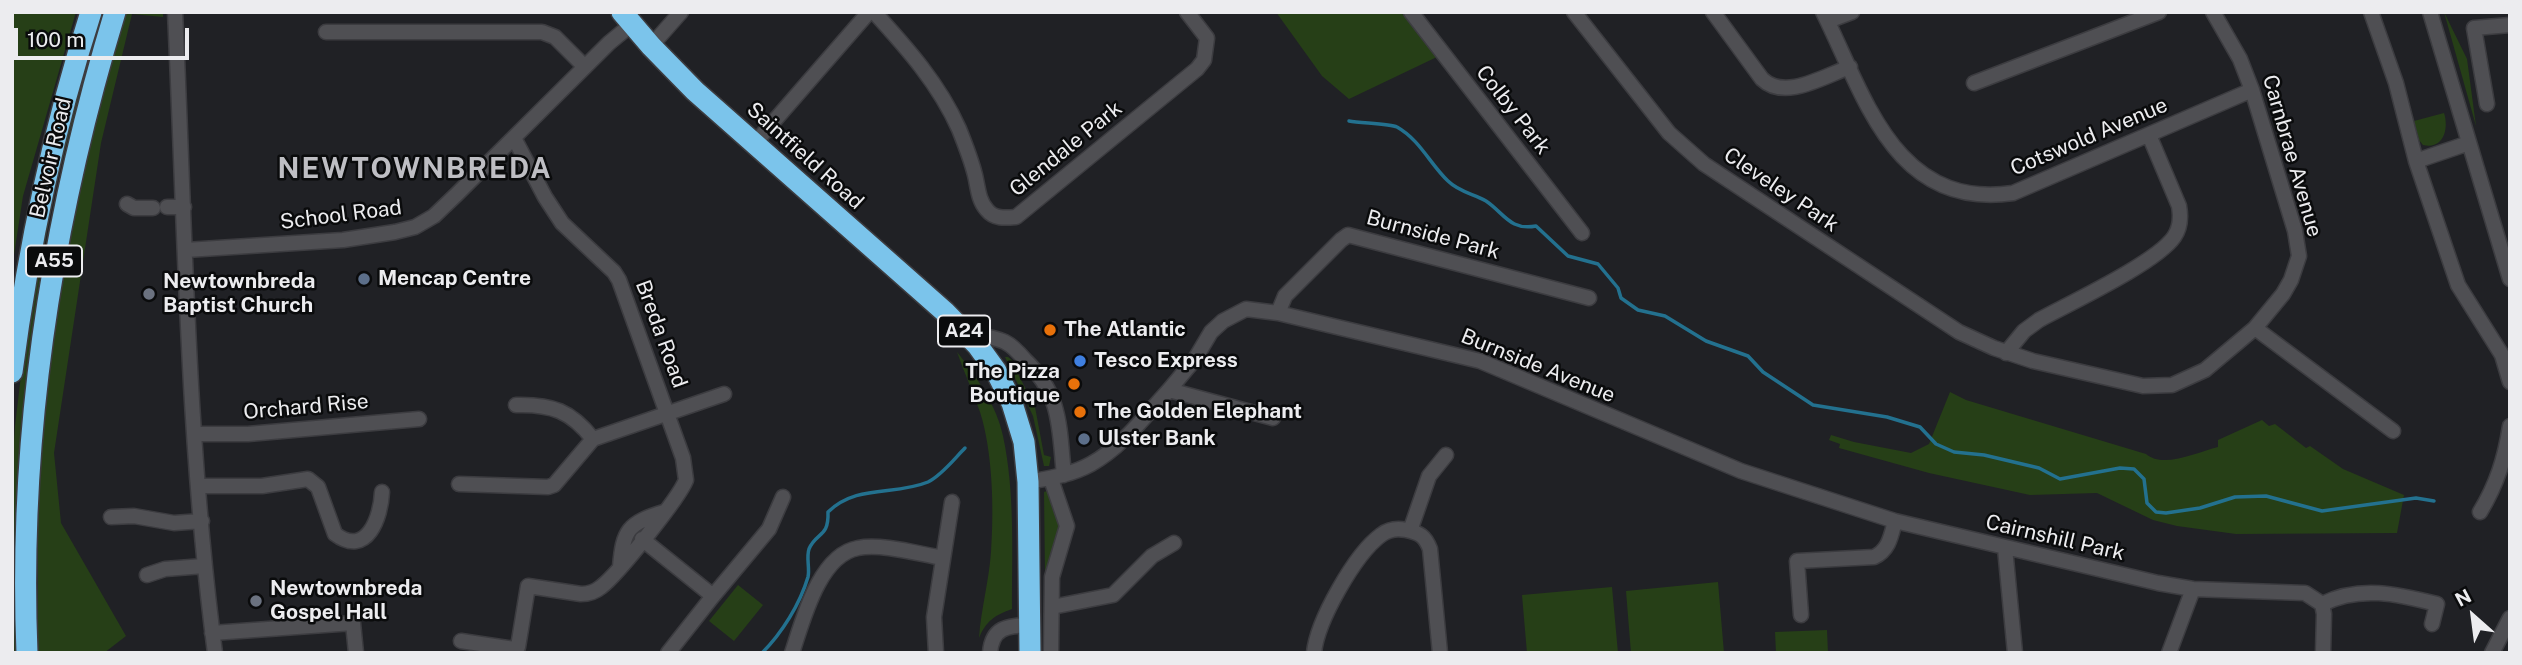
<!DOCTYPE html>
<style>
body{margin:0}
#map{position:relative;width:2522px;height:665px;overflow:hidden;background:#202125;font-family:"Public Sans",sans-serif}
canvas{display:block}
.frame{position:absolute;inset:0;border:14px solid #ececef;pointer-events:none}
.north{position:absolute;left:2438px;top:581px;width:70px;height:70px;-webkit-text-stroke:5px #0a0b0c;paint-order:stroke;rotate:332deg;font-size:19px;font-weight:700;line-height:28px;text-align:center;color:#ececef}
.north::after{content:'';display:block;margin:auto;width:24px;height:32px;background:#ececef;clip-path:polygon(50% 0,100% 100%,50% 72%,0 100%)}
.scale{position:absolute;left:14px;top:28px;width:175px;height:32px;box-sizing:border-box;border:4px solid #ececef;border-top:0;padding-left:9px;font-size:21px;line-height:24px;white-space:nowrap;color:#ececef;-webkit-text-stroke:5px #0a0b0c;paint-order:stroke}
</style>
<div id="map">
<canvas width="2522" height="665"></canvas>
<div class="frame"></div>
<div class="north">N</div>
<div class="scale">100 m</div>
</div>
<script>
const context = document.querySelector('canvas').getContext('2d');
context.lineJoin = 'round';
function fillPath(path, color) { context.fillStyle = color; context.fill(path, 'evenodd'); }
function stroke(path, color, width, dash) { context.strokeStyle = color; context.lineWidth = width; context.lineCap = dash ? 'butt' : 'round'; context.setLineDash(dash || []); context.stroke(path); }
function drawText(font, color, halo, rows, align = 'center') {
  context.font = font + ' "Public Sans",sans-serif'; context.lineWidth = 5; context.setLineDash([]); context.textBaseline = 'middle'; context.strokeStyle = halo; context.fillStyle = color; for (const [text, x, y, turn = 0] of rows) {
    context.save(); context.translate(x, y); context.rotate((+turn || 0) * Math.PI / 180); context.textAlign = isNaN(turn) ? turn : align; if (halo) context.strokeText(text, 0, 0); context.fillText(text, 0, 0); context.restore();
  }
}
fillPath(new Path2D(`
 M12,12H76L23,196L12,268Z
 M102,12H107C89,71 68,131 55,191C22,342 24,499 19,653H12V471L15,426L31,290L69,114Z
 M124,12H163V17L132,14L101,143L54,453L61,523L126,636L104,653H38V484L46,374L56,301L87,140Z
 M1276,12H1401L1425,43L1439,56L1349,99L1322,76Z
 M2444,12L2467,59L2476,126Z
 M2444,113C2449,128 2444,150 2423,145L2419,140L2414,121Z
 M957,352C976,376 997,406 1003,436C1015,492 1012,552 1012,609C995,615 986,621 979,638C981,609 989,581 991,552C994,510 993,453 980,412C973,392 964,372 957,352Z
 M1005,357H1008L1020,367L1017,372L1035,407L1044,455L1051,457L1049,466H1044L1033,416Z
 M1950,392L1966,400L2146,454C2163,469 2198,452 2218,447V440L2262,420L2269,426L2275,424L2306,448L2310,446L2343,469L2404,495L2397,533L2236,534L2177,526L2153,520L2097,493L2030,495L1929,473L1839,448L1840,444L1829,440L1831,435L1854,442L1911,453L1929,444Z
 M1047,491L1060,526L1045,574L1044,492Z
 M1718,582L1724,653H1631L1626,591Z
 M738,585L763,605L734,641L709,621Z
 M1612,587L1618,653H1527L1522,595Z
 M1827,630L1828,653H1776L1775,632Z`), '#263f17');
stroke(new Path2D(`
 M1349,121C1361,123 1390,124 1397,127C1420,140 1430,164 1448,181C1459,192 1474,194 1486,201C1504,213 1510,231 1536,226L1568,256L1598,264L1618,288L1621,298L1638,310L1665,316L1706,341L1748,356L1763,372L1813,405L1887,417L1920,427L1936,444L1954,452L1984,455L2039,468L2060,479L2120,468L2134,469L2144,479L2147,503L2156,512L2166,513L2200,508L2235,497L2266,496L2322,511L2416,498L2434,501
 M762,653C782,633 800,604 808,577C810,568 806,558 809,549C816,532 829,538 828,512C857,484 894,496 928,482C942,475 954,459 965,448`), '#23718f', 3.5);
const minor = new Path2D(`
 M175,12C185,225 187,441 215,653
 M874,12C907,48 939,84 959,129C965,144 971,159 975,175C978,187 978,200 987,210C994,219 1005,218 1016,217L1197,69L1204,60L1207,38L1187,12
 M1411,12L1582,233
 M1574,12L1669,133L1704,164L1959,332L1994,348L2033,361L2143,386L2172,385L2205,370L2255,328L2283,294L2291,280L2299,256L2295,231L2252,90L2240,59L2213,12
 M1713,12L1762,79C1785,101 1824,76 1850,67
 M1823,12C1865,96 1894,210 2013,193L2252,90
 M2371,12L2396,83L2416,161
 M2430,12L2510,279
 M1828,21L1852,12
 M326,32H542L555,37L585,67
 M651,46L681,12
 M1974,83L2159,12
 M2487,104L2474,28L2510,25
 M755,143L869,12
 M2469,143L2416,161L2458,285L2502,355L2510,382
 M127,204L134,208H153
 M167,207H184
 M186,250L343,240L395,232L415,227L434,216L457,194L609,43L632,24
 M1278,313L1480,361L1741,471L1895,521L2158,583L2193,589L2305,593L2322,604L2324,614L2323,653
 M2255,328L2393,431
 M969,331C980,336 997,338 1005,342C1013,346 1020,354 1025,360C1062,395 1059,428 1064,475
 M2006,353L2024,331L2039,320C2070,303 2156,263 2174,237C2181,227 2181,217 2179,206L2149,135
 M1169,390L1195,359L1211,332L1223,321L1246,309L1278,313L1285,296L1341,240L1348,235L1589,298
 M516,405C552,404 571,411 593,439
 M195,434H248L419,419
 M1051,479L1067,526L1052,577L1051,653
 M1028,482C1050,478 1071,475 1091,464C1122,447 1145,416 1169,390L1273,418
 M459,484L548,487L554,485L593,439L724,394
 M199,486H262L308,479L318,487L335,534C367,558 381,517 382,492
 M2480,512C2497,484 2505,458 2510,426
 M111,517L134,516L174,523L202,521
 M1410,531L1429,476L1446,455
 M642,539L713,596L668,653
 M2005,548L2015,653
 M620,567C623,530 628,523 664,512
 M147,575L165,569L204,566
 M713,596L769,529L783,497
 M2322,604C2360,585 2398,594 2437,604L2432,624
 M1052,607L1113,595L1152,556L1174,543
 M1801,615L1797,561L1874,557C1889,550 1891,536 1895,521
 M212,633L353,623L356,653
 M461,641L514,649L518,647L528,586L581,594C589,594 595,592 601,587C618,574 679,498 686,480L683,458L619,280L614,272L562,223L545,197L514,138
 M792,653C803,620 819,555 858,548C881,543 919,554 943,558
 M936,653L934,617L952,502
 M990,653C992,627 1007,626 1030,625
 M1314,653C1317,621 1355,554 1381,535C1389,529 1397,528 1406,530C1420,533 1425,536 1430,549L1440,653
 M2169,653L2193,589
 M2492,653L2510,618`);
const highway = new Path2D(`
 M622,12L651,46L695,91L945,312L978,346L996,371L1012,403L1024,442L1028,482L1030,653
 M12,372C28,249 53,130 91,12
 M27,653C18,435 52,220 115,12`);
stroke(minor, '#3c3c40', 17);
stroke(highway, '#3c3c40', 24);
stroke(minor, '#4f4f53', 14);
stroke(highway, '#7bc4eb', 21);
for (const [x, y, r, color] of [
 [364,279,7,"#5c6f8a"],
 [149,294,7,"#6b7280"],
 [1050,330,7,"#e8710a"],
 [1080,361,7,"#3f7fe0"],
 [1074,384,7,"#e8710a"],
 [1080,412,7,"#e8710a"],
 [1084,439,7,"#5c6f8a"],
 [256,601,7,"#6b7280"]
]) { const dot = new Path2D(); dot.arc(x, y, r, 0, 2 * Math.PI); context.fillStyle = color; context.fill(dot); stroke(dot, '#0a0b0c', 2.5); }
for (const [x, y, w] of [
 [54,261,56],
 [964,331,52]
]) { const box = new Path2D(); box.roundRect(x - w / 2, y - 15.5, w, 31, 5); context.fillStyle = '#0a0b0c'; context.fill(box); stroke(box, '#ececef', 2); }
drawText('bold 19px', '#ececef', null, [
 ["A55",54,261],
 ["A24",964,331]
]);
drawText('21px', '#ececef', '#0a0b0c', [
 ["Colby Park",1513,110,52],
 ["Cotswold Avenue",2089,137,-23],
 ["Glendale Park",1066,149,-39],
 ["Saintfield Road",805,156,42],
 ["Carnbrae Avenue",2292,156,74],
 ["Belvoir Road",51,158,-77],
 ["Cleveley Park",1781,190,34],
 ["School Road",341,215,-7],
 ["Burnside Park",1433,235,15],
 ["Breda Road",661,334,70],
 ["Burnside Avenue",1538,366,22],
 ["Orchard Rise",306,407,-5],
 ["Cairnshill Park",2055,538,13]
]);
drawText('bold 21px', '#ececef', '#0a0b0c', [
 ["Mencap Centre",378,279],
 ["Newtownbreda",163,282],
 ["Baptist Church",163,306],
 ["The Atlantic",1064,330],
 ["Tesco Express",1094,361],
 ["The Pizza",1060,372,"right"],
 ["Boutique",1060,396,"right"],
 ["The Golden Elephant",1094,412],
 ["Ulster Bank",1098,439],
 ["Newtownbreda",270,589],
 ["Gospel Hall",270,613]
], 'left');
context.letterSpacing = '2px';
drawText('bold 28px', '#bebec3', '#0a0b0c', [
 ["NEWTOWNBREDA",415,169]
]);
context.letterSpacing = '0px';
</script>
